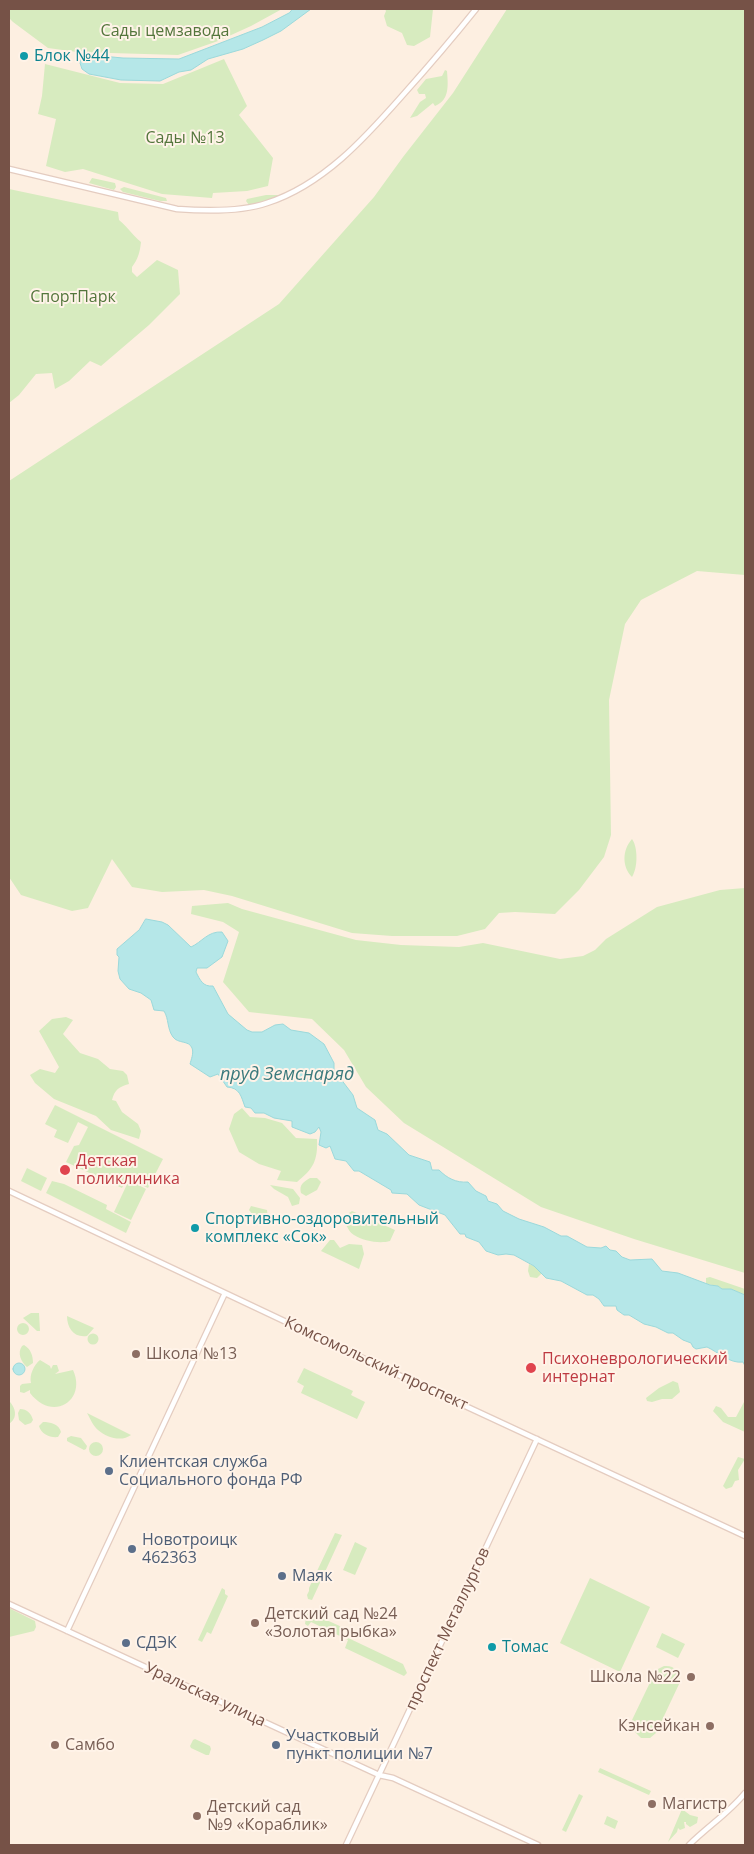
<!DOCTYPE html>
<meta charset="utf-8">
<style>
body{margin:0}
#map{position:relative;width:754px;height:1854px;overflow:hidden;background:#fdefe1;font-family:"Open Sans",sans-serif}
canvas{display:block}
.frame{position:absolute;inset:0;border:10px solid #765247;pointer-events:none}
</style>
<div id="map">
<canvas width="754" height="1854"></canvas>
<div class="frame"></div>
</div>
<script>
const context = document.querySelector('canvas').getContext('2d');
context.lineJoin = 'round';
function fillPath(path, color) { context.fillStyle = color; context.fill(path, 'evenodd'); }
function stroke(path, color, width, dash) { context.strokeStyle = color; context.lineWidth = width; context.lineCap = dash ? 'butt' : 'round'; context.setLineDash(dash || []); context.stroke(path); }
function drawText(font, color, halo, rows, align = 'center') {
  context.font = font + ' "Open Sans",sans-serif'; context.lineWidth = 4; context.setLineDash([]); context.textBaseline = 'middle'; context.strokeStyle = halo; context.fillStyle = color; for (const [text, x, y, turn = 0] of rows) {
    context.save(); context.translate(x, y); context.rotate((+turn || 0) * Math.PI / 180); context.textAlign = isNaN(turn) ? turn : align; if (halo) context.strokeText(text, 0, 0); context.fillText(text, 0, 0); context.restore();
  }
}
fillPath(new Path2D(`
 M9,9H282L251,26L218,41L178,55L77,52L48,48L13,22L9,18Z
 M385,9H433L430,37L414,46L407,45L402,33L387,26L384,16L386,11Z
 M507,9H745V575L697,571L641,600L625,624L609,700L611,835L604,857L579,890L555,914L515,912L499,913L485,929L457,936H392L352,933L232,896L204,890L162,892L132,887L112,859L88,908L72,911L21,895L9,877V481L279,304L374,197L403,157L453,93Z
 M224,59L247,106L239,115L273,158L268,186L247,191L213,193L212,198L162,194L83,169L65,172L46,166L56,119L38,114L42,96L45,64L120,83L163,84Z
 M445,70L447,71C448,85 450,100 435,106L433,103L417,116L410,118L420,102L426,98L425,94H419L417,90L426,79L442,76Z
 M92,178L115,183L116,187L114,190L89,183Z
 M124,187L166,198L167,201H160L123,192L120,189Z
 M9,189L118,212L119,220C128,227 132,235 141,242C140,252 138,259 132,267V272L137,277L157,260L178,270L180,294L149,325L101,366L90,361L69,381L55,389L52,373L36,374L19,395L9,403Z
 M266,195H277L279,196L264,202L249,205L246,201L247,199Z
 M632,839C638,847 638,868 632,877C622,867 622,850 632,839Z
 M745,888V1273L634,1239L541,1207L404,1123L366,1087L344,1050L312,1019L249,1012L223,982L239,932L223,922L191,914L192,906L228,903L242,909L356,940L401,945L459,947L483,943L560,959L583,956L595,950L606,939L657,907L720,890Z
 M66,1017L73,1020L63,1034L80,1053L98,1059L110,1069L123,1071L127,1075L129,1084C119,1087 115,1089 112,1100L116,1101L122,1112L138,1124L141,1131L139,1139L111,1130L96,1116L54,1099L35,1083L30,1075L40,1069L55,1073L59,1067L39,1031L52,1019Z
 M55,1105L163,1159L148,1188L127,1178L122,1188L66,1162L74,1146L79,1145L88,1127L78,1122L68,1143L54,1137L57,1130L45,1124Z
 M242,1108L250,1117L265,1118L282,1123L296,1138L317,1139C318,1161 313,1169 297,1182L277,1180L281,1171L259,1164L239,1152L229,1129L234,1114Z
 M27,1168L47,1178L41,1191L21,1181Z
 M310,1178H317L321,1182L317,1190L306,1196L301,1193C299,1185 303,1182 310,1178Z
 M129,1180L146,1189L131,1220L114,1212Z
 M52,1181L64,1184L107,1205L106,1209L131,1222L126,1233L46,1193Z
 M270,1185L293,1189L300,1198L299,1204L292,1206L288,1197L274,1189Z
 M251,1206L267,1210L268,1219L266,1222C255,1221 255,1217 249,1210Z
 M352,1211L395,1230L390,1241C380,1244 363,1241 354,1235C350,1233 348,1228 346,1225L349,1221V1213Z
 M330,1240H334L340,1248L349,1244L362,1245L364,1254L359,1269L321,1251Z
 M529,1264L534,1266L542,1273L537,1278L530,1277L528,1271Z
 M710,1277L745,1289V1295L731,1289H722L718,1286L706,1284V1278Z
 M31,1313H39L40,1331H37L23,1318Z
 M67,1316L94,1328L87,1336C74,1338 67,1328 67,1316Z
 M17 1329a6 6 0 1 1 12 0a6 6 0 1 1-12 0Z
 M87.5 1339a5.5 5.5 0 1 1 11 0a5.5 5.5 0 1 1-11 0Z
 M24,1345C31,1349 33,1356 33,1363L27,1367C21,1362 17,1353 22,1346Z
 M40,1360L50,1366L51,1369L53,1365H57L59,1371L55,1374L73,1370C87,1400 53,1423 30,1393V1390L24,1393L20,1392V1386L22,1384L31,1383C29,1375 34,1365 40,1360Z
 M304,1368L353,1391L351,1395L365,1402L357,1419L301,1393L304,1386L297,1382Z
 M673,1381L678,1383L680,1392L672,1399H662L652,1402L647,1401L646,1398L659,1388Z
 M9,1401C16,1408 18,1418 9,1424Z
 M744,1402L745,1432L723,1422L713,1411L716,1406L721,1408L728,1417H736Z
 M20,1409C27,1409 31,1413 33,1420L31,1423L25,1425L19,1420L18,1413Z
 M87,1413L131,1435C122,1442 107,1438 98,1430C93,1426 90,1418 87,1413Z
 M43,1422C50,1422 59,1424 61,1432L58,1437C50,1438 41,1434 39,1426Z
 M71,1436L81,1438L87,1446L86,1449L84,1450L67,1441V1438Z
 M89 1449a7 7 0 1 1 14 0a7 7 0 1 1-14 0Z
 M738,1457L745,1459L738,1470L739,1480L735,1481L732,1487L726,1489L723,1486Z
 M335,1533L342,1535L312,1600L308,1599L307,1595L309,1591V1588Z
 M355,1542L367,1548L355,1575L343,1570Z
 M590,1578L650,1607L620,1672L560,1643Z
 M222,1588L225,1590V1594L228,1596L211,1634L207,1632L202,1642L198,1640Z
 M9,1608L35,1621L36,1627L34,1631L9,1637Z
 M307,1611L344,1628V1636L403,1664L407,1673L404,1676L345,1648L348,1640L311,1622L308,1626L305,1624Z
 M662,1633L685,1644L678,1658L656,1647Z
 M664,1666C674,1665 680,1671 680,1682L656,1733L650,1738H641L633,1730L632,1720L656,1670Z
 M195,1739L210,1746L211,1749L209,1755H206L191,1748L190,1746L193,1740Z
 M600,1768L651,1791L649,1795L598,1772Z
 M579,1794L583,1796L566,1832L562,1830Z
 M682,1809L690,1815L698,1817L697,1823L690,1827L686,1824V1822H684L685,1828L680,1830L678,1828L677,1832L668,1842Z
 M607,1816L618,1821L615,1829L604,1824Z`), '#d7ebbf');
const water = new Path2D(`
 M293,9H311L281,31L263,40L243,49L208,59L191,70L179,72L160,81L121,80L89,74L82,69L80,63L81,57L91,55L123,58L179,59L262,27L289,13Z
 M146,919L162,922L168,925L191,947C202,942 208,931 222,932L228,941L222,957L207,968H197L196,972C200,980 203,987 213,986L228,1014L247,1030L252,1032H262L275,1025L283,1024L291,1030L309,1033L324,1044L334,1063V1070L353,1095L357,1108L375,1120L378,1130L387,1134L409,1155L430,1162L432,1170H439C447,1178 456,1183 468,1182L476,1191L486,1196L488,1201L497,1204L503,1211L519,1219L544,1227L561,1236H567L587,1247L601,1248L606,1246L610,1250L616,1251L622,1257L630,1260L652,1259L662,1271L678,1273L710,1285L718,1286L722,1289H731L745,1295V1366L743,1362C730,1364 718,1352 707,1347L696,1349L693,1347L691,1343L683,1340L673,1333H668L656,1327L644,1324L629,1315H624L617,1310L616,1306H604L599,1299L593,1295H587L561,1281L546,1278L534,1266L514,1255L506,1254L498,1255L486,1251L479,1242L466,1237L465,1234H460L445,1215L419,1205L407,1194L392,1193L391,1190L359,1171H354L346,1161L335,1159L330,1146L326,1148L319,1145L321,1132L319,1127L315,1132L310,1134L292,1127V1121L274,1118L264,1113H255L251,1108L245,1107C241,1096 240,1088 227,1087L218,1074L210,1077L190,1064C191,1060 194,1053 192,1048C189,1040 178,1044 173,1037C167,1029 169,1019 164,1011L154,1010L151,1000L141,993L129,989L120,979L118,971L119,957L117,955V949L139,930Z
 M13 1369a6 6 0 1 1 12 0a6 6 0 1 1-12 0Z`);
fillPath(water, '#b5e7e8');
stroke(water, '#9bd8da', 1);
const tertiary = new Path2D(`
 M9,169L177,209C204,211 241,212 267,203C323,185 365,138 402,96C428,67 452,39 476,9
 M9,1191L390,1371L745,1536
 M9,1604L379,1775L393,1778L538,1845
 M67,1631L225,1293
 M346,1845L537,1439
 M689,1845C707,1827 730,1812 745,1793`);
stroke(tertiary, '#e4ccc0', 7);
stroke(tertiary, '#fff', 4.5);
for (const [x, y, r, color] of [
 [24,56,5,"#0f9aa8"],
 [65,1170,6,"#e0444e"],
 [195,1228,5,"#0f9aa8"],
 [136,1354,5,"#8d6e63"],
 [531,1368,6,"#e0444e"],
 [109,1471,5,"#5c6f8a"],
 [132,1549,5,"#5c6f8a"],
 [282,1576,5,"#5c6f8a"],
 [255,1623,5,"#8d6e63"],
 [126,1643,5,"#5c6f8a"],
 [492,1647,5,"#0f9aa8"],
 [691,1677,5,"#8d6e63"],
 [710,1726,5,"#8d6e63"],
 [55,1745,5,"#8d6e63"],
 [276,1745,5,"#5c6f8a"],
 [652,1804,5,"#8d6e63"],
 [197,1816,5,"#8d6e63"]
]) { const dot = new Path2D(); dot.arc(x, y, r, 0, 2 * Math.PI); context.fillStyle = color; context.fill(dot); stroke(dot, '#fff3e8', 2); }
drawText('16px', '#54763c', '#fff3e8', [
 ["Сады цемзавода",165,31],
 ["Сады №13",185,138],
 ["СпортПарк",73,297]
]);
drawText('16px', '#0d838f', '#fff3e8', [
 ["Блок №44",34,56],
 ["Спортивно-оздоровительный",205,1219],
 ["комплекс «Сок»",205,1237],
 ["Томас",502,1647]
], 'left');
drawText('16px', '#be3a42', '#fff3e8', [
 ["Детская",76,1161],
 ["поликлиника",76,1179],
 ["Психоневрологический",542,1359],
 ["интернат",542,1377]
], 'left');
drawText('16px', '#785e54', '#fff3e8', [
 ["Школа №13",146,1354],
 ["Детский сад №24",265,1614],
 ["«Золотая рыбка»",265,1632],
 ["Школа №22",681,1677,"right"],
 ["Кэнсейкан",700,1726,"right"],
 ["Самбо",65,1745],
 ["Магистр",662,1804],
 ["Детский сад",207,1807],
 ["№9 «Кораблик»",207,1825]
], 'left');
drawText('16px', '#765247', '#fff3e8', [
 ["Комсомольский проспект",376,1364,25],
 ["проспект Металлургов",448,1629,-65],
 ["Уральская улица",205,1695,25]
]);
drawText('16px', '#4e5e75', '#fff3e8', [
 ["Клиентская служба",119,1462],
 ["Социального фонда РФ",119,1480],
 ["Новотроицк",142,1540],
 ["462363",142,1558],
 ["Маяк",292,1576],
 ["СДЭК",136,1643],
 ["Участковый",286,1736],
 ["пункт полиции №7",286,1754]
], 'left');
drawText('italic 18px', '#3a797c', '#fff3e8', [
 ["пруд Земснаряд",287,1075]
]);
</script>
